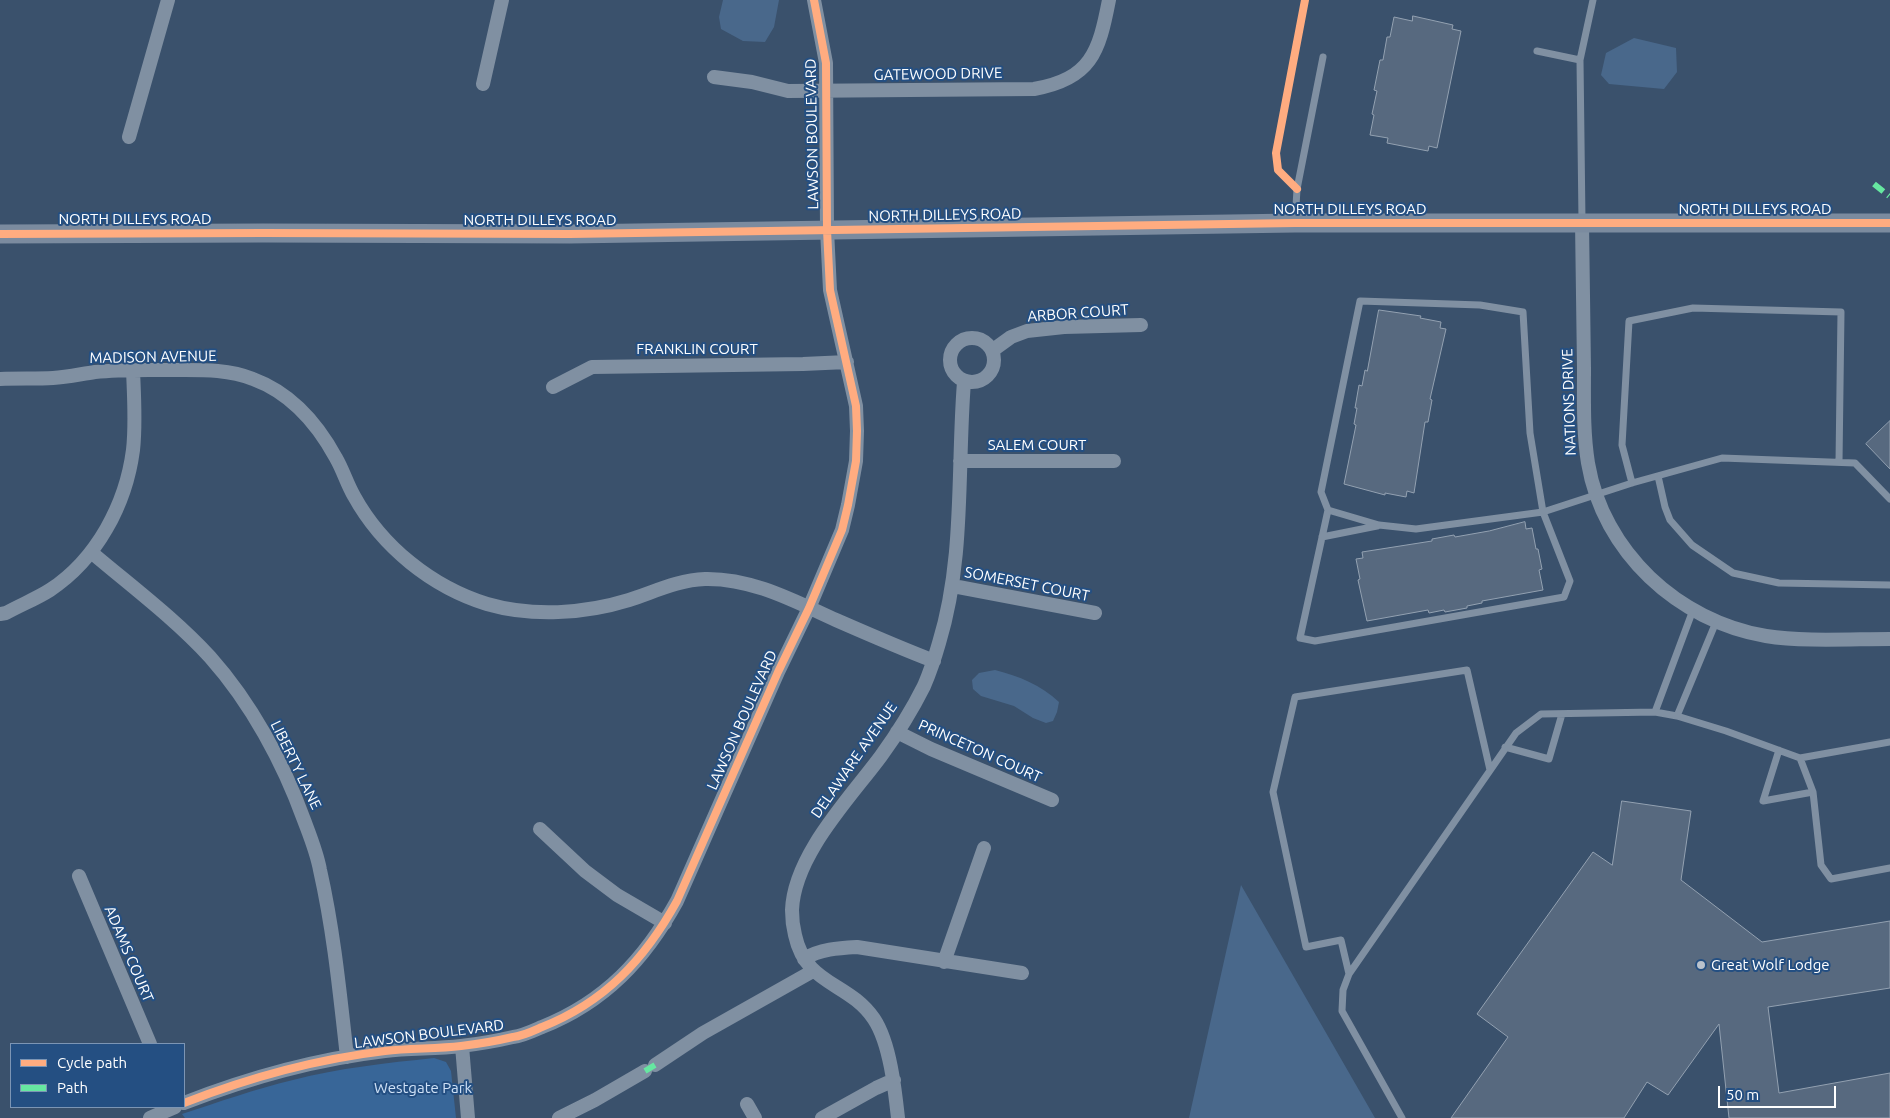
<!DOCTYPE html>
<style>
body{margin:0}
#map{position:relative;width:1890px;height:1118px;overflow:hidden;background:#3a516c;font-family:Ubuntu,sans-serif}
canvas{display:block}
.legend{position:absolute;left:10px;top:1043px;width:175px;height:65px;box-sizing:border-box;background:#244f82;border:1px solid #7c95b4;margin:0;padding:6px 9px;list-style:none;font-size:15px;color:#fff}
.legend li{display:flex;align-items:center;gap:10px;height:25px}
.legend b{width:25px;border:1px solid #7c95b4}
.scale{position:absolute;left:1718px;top:1086px;width:118px;height:22px;box-sizing:border-box;border:2px solid #fff;border-top:0;padding-left:6px;font-size:15px;line-height:18px;white-space:nowrap;color:#fff;-webkit-text-stroke:4px #244f82;paint-order:stroke}
</style>
<div id="map">
<canvas width="1890" height="1118"></canvas>
<ul class="legend">
<li><b style="height:6px;background:#ffac80"></b>Cycle path</li>
<li><b style="height:6px;background:#66e7a1"></b>Path</li>
</ul>
<div class="scale">50 m</div>
</div>
<script>
const context = document.querySelector('canvas').getContext('2d');
context.lineJoin = 'round';
function fillPath(path, color) { context.fillStyle = color; context.fill(path, 'evenodd'); }
function stroke(path, color, width, dash) { context.strokeStyle = color; context.lineWidth = width; context.lineCap = dash ? 'butt' : 'round'; context.setLineDash(dash || []); context.stroke(path); }
function drawText(font, color, halo, rows, align = 'center') {
  context.font = font + ' Ubuntu,sans-serif'; context.lineWidth = 4; context.setLineDash([]); context.textBaseline = 'middle'; context.strokeStyle = halo; context.fillStyle = color; for (const [text, x, y, turn = 0] of rows) {
    context.save(); context.translate(x, y); context.rotate((+turn || 0) * Math.PI / 180); context.textAlign = isNaN(turn) ? turn : align; if (halo) context.strokeText(text, 0, 0); context.fillText(text, 0, 0); context.restore();
  }
}
fillPath(new Path2D(`
 M434,1058L446,1062L451,1071L456,1118H185L182,1114C219,1102 255,1089 293,1080C339,1068 387,1063 434,1058Z`), '#386698');
fillPath(new Path2D(`
 M723,0H779L774,27L765,42L743,41L721,29L719,17Z
 M1634,38L1676,48L1677,72L1664,89L1609,84L1601,75L1606,53Z
 M995,670C1019,676 1041,685 1059,702L1057,712L1053,721L1046,723L1033,718L1014,706L981,696L973,689L972,680L979,673Z
 M1241,885L1375,1118H1189Z`), '#49688b');
const building = new Path2D(`
 M1413,16L1453,25L1452,29L1461,31L1437,148L1429,146L1428,151L1387,143L1388,138L1370,135L1374,115L1372,114L1377,91L1374,90L1380,60H1383L1387,37H1390L1394,17L1412,21Z
 M1379,310L1421,316L1420,318L1441,322L1440,328L1446,329L1430,399L1432,400L1428,422H1425L1414,493L1407,491L1406,497L1385,493V495L1344,484L1356,425L1354,424L1357,408H1355L1359,385L1362,386L1365,370L1367,371Z
 M1890,421V469L1866,444Z
 M1525,522L1526,529L1532,528L1536,549H1538L1542,569L1539,570L1543,590L1482,601V603L1467,606V608L1445,612L1444,610L1429,613L1428,610L1367,621L1358,580L1360,579L1356,559L1363,558L1362,552L1432,541V539L1454,535L1455,537L1489,531Z
 M1622,801L1691,811L1681,880L1762,942L1890,921V988L1768,1007L1779,1093L1890,1073V1118H1729L1719,1024L1668,1095L1647,1082L1624,1118H1451L1508,1037L1477,1014L1593,852L1612,865Z`);
fillPath(building, '#57697f');
stroke(building, '#93a1b1', 1);
stroke(new Path2D(`
 M1537,51L1580,60
 M1582,221L1580,60L1593,0
 M1295,223L1297,189L1323,57
 M1360,301L1480,305L1523,312L1530,433L1543,512L1570,581L1564,597L1315,641L1300,638L1328,510L1321,492Z
 M1658,476L1665,507L1670,520L1692,545L1733,573L1779,583L1890,585
 M1632,483L1622,445L1629,321L1693,308L1841,312L1839,462
 M1328,510L1379,525L1416,529L1543,512L1632,483L1722,458L1855,463L1890,499
 M1322,537L1377,526
 M1655,712L1693,610
 M1677,716L1716,622
 M1505,747L1549,759L1562,714
 M1779,750L1763,801L1813,792
 M1800,758L1890,742
 M1349,974L1341,940L1306,947L1273,792L1295,697L1467,670L1490,770
 M1402,1118L1342,1011L1343,990L1349,974L1516,733L1541,714L1655,712L1677,716L1726,731L1800,758L1813,792L1821,865L1831,879L1890,868`), '#8090a2', 7);
stroke(new Path2D(`
 M714,77L752,82L788,91L1034,89C1091,79 1099,52 1109,0
 M483,84L502,0
 M129,137L168,0
 M1582,222C1583,271 1583,320 1584,369C1584,400 1583,432 1588,463C1603,552 1678,621 1766,636C1803,642 1851,639 1890,639
 M950 360a22 22 0 1 1 44 0a22 22 0 1 1-44 0Z
 M993,350L1011,337L1027,331L1064,327L1141,325
 M0,379C18,378 36,379 53,378C67,377 81,374 95,372C122,369 148,370 175,370C201,370 228,369 253,379C291,393 317,423 336,458C343,470 347,484 354,496C382,547 432,587 487,604C532,617 584,614 629,600C654,592 678,580 705,579C752,578 794,601 836,620C868,634 900,648 934,661
 M553,387L592,367L803,364L847,362
 M960,461H1114
 M91,552C131,586 174,618 210,657C251,703 283,762 304,820C310,836 317,853 320,870C334,932 340,995 347,1057
 M953,586L1095,613
 M0,614L6,613C20,605 36,599 50,590C97,559 126,504 133,450C136,424 134,396 133,370
 M897,732L931,749L1052,800
 M540,829L585,871L617,895L665,923
 M79,876L150,1044
 M804,959C820,949 839,948 857,947L1022,973
 M944,962L984,848
 M462,1046L468,1118
 M655,1065L703,1033L813,971
 M184,1103C248,1078 317,1059 385,1051C410,1048 436,1049 461,1046C478,1044 496,1041 513,1037C523,1036 533,1031 542,1027C605,1002 645,959 677,901L778,672L809,608L842,530L848,505L856,461L857,431L856,406L830,290L827,230L826,63L814,0
 M747,1104L755,1118
 M150,1118L175,1107
 M559,1118L595,1100L645,1071
 M822,1118L876,1088L894,1080
 M898,1118C895,1090 890,1043 874,1019C848,981 806,986 795,935C793,927 792,919 792,910C794,855 850,798 881,756C897,734 912,710 924,686C930,672 935,657 939,643C965,558 957,469 964,382`), '#8090a2', 14);
stroke(new Path2D(`
 M0,234L263,233L570,234L1295,223H1890`), '#7b8b9f', 19);
stroke(new Path2D(`
 M1874,184L1889,196
 M645,1071L655,1065`), '#66e7a1', 6, [12, 6]);
stroke(new Path2D(`
 M1297,189L1278,170L1276,153L1305,0
 M0,234L263,233L570,234L1295,223H1890
 M184,1103C248,1078 317,1059 385,1051C410,1048 436,1049 461,1046C478,1044 496,1041 513,1037C523,1036 533,1031 542,1027C605,1002 645,959 677,901L778,672L809,608L842,530L848,505L856,461L857,431L856,406L830,290L827,230L826,63L814,0`), '#ffac80', 8);
for (const [x, y, r, color] of [
 [1701,965,5,"#bac2cc"]
]) { const dot = new Path2D(); dot.arc(x, y, r, 0, 2 * Math.PI); context.fillStyle = color; context.fill(dot); stroke(dot, '#244f82', 2); }
drawText('15px', '#fff', '#244f82', [
 ["GATEWOOD DRIVE",938,74,-1],
 ["LAWSON BOULEVARD",812,134,-91],
 ["NORTH DILLEYS ROAD",1350,209],
 ["NORTH DILLEYS ROAD",1755,209],
 ["NORTH DILLEYS ROAD",945,215,-1],
 ["NORTH DILLEYS ROAD",135,219],
 ["NORTH DILLEYS ROAD",540,220],
 ["ARBOR COURT",1078,313,-4],
 ["FRANKLIN COURT",697,349],
 ["MADISON AVENUE",153,357,-1],
 ["NATIONS DRIVE",1569,402,-92],
 ["SALEM COURT",1037,445],
 ["SOMERSET COURT",1027,584,11],
 ["LAWSON BOULEVARD",742,720,-66],
 ["PRINCETON COURT",980,751,24],
 ["DELAWARE AVENUE",854,760,-55],
 ["LIBERTY LANE",296,765,64],
 ["ADAMS COURT",129,954,67],
 ["LAWSON BOULEVARD",429,1034,-7]
]);
drawText('15px', '#fff', '#244f82', [
 ["Great Wolf Lodge",1711,965]
], 'left');
drawText('15px', '#cfe1f6', '#244f82', [
 ["Westgate Park",423,1088]
]);
</script>
